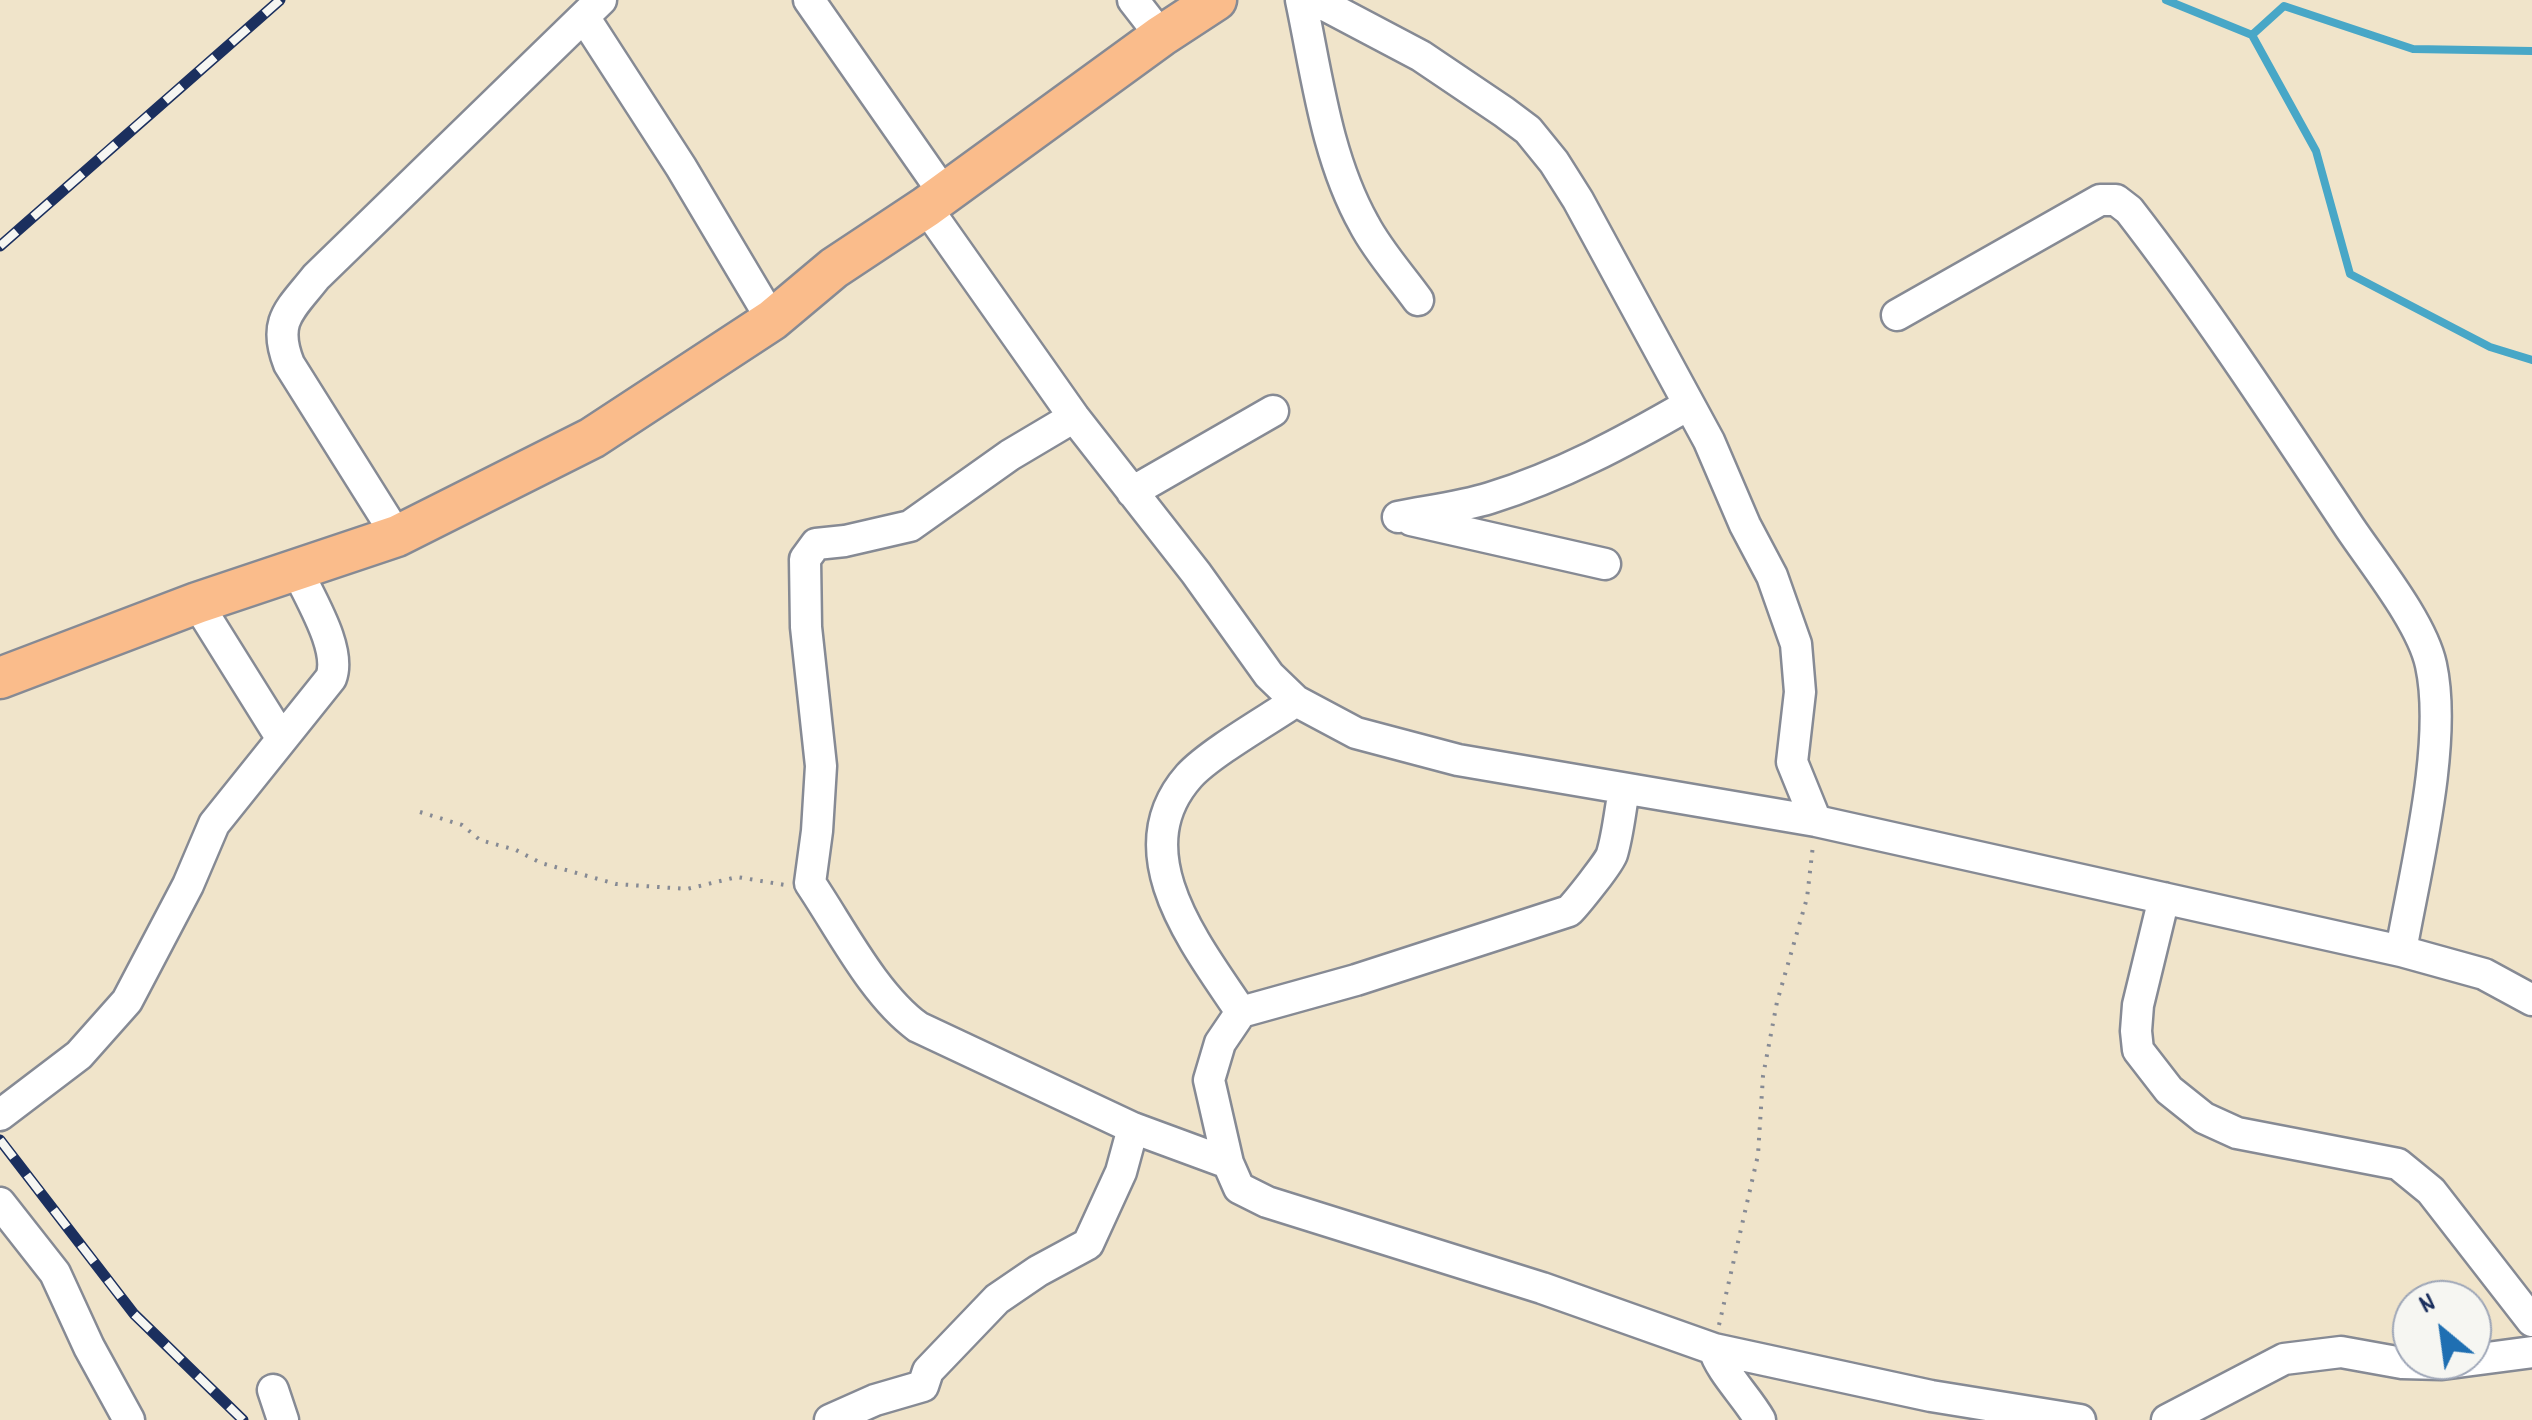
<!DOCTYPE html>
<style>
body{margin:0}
#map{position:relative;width:2532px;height:1420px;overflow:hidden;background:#f0e4ca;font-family:Dekko,sans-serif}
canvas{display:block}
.north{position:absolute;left:2392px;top:1280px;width:100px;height:100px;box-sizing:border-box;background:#f6f6f2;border:2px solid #9ea6b7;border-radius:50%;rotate:331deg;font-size:28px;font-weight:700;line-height:40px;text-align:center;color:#1b2f5e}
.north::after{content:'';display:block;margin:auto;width:35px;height:45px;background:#1f6fb2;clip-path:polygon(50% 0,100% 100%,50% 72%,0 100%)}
</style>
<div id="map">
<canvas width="2532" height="1420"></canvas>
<div class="north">N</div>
</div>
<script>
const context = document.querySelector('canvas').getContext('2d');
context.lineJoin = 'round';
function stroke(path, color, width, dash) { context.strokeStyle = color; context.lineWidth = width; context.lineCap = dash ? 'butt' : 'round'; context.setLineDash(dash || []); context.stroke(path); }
stroke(new Path2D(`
 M2166,0L2252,35L2316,151L2350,274L2490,347L2532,360
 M2252,35L2284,6L2413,49L2532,51`), '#48a7c7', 8);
const minor = new Path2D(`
 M809,0L943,192
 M1133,0L1161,36
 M1301,0C1317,75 1326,156 1364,224C1378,251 1400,275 1418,300
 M1315,0L1421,56L1504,112L1528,130L1554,162L1578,200L1709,441L1745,525L1772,576L1796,644L1800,692L1792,762L1816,821
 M584,17L681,167L772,320
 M926,207L1074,417L1196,573L1269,675L1296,701L1356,733L1458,760L1816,821L2401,951L2484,974L2532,1000
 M1897,315L2100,200H2116L2129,210C2208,312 2279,421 2350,528C2375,565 2422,623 2431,665C2448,743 2415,871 2401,951
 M1074,417L1010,455L910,526L845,541L816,544L805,559L806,627L821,766L817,831L810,883C841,929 874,995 918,1027L1133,1128L1228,1163
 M1132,492L1273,411
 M1398,517C1428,511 1461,507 1490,498C1561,476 1624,442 1688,405
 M1411,520L1605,564
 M397,536L289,364C272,321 290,310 316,277L601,0
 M197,603L282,739
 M1624,790C1620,811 1618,834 1612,854C1610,862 1576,904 1569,911L1356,980L1241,1012L1220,1043L1209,1080L1228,1163L1239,1188L1267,1202L1542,1288L1714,1349L1931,1396L2080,1420
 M2164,898L2138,1005L2136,1031L2138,1050L2169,1090L2204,1118L2237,1133L2398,1164L2431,1191L2532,1321
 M1241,1012C1198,947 1121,853 1189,776C1210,753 1268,720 1296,701
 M0,1115L79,1055L127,1001L188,885L214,824L331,678C342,649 310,599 297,570
 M0,1203L55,1273L89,1347L129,1420
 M1714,1349C1720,1371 1748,1398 1760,1420
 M273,1390L283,1420
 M830,1420L875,1400L923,1386L928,1371L997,1299L1038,1271L1088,1244L1121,1172L1133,1128
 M2167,1420L2284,1359L2341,1352L2402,1363L2442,1364L2532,1352`);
const major = new Path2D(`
 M0,678L197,603L397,536L592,438L772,320L834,268L926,207L1161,36L1216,0`);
stroke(minor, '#868a94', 35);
stroke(major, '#868a94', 45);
stroke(new Path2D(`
 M420,812L462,825L480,840L516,850L541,863L616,884L687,889L737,877L785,885
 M1719,1325L1758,1155L1763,1076L1777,1002L1807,898L1813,845`), '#868a94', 4, [2.5, 8]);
stroke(minor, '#fff', 30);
stroke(major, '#fabc8b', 40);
const rail = new Path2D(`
 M0,246L280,0
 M0,1140L134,1314L243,1420`);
stroke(rail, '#1b2f5e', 11);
stroke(rail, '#f6f6f2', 8, [22]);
</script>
